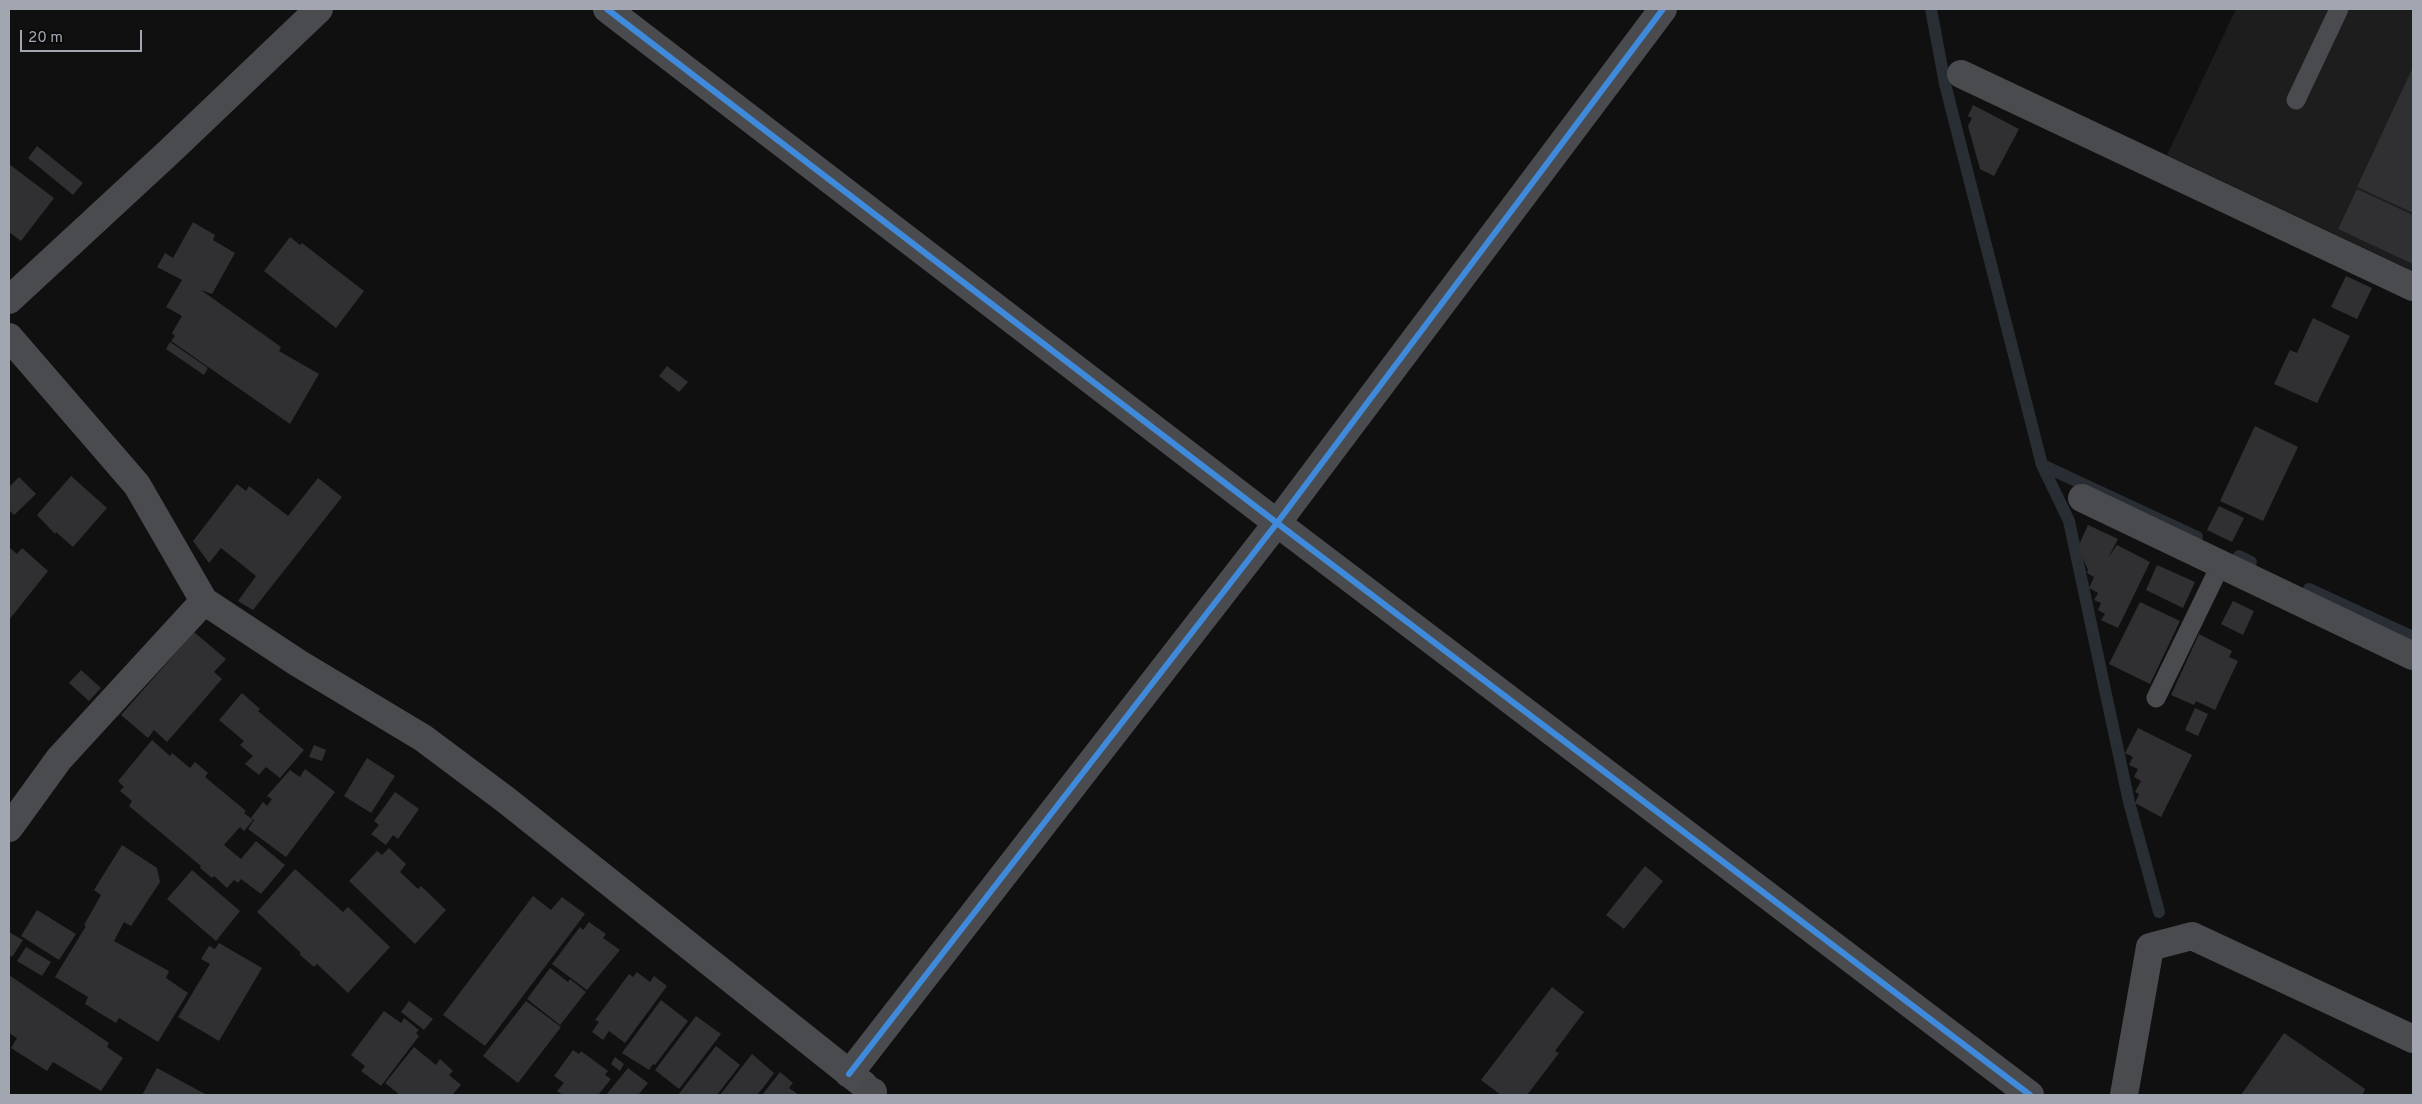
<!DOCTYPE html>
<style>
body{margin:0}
#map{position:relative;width:2422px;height:1104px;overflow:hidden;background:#101010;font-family:Overpass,sans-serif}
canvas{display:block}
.frame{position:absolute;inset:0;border:10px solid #a2a6b0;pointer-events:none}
.scale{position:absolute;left:20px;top:30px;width:122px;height:22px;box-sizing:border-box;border:2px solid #a2a6b0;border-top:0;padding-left:6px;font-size:15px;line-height:18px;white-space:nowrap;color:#a2a6b0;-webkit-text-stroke:4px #0a0a0b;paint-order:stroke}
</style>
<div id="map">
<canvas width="2422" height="1104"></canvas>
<div class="frame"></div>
<div class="scale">20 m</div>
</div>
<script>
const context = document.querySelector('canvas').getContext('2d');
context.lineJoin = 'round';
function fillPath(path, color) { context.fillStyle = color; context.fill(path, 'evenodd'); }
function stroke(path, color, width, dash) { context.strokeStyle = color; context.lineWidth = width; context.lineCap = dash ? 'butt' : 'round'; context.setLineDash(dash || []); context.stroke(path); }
fillPath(new Path2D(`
 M2236,9H2413V271L2167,155Z`), '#1d1d1e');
stroke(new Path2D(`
 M1931,9L1945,84L2042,465L2197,537
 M2042,465L2069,521L2129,802L2159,912
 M2239,556L2251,562
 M2309,589L2413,637`), '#282e33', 12);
fillPath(new Path2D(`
 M2413,67V213L2357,187Z
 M1973,105L2019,129L1994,176L1980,169L1968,126L1972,118L1968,116Z
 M37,146L83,183L73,195L28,158Z
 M9,164L54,198L21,241L9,232Z
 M2357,189L2413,215V264L2338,229Z
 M193,222L215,235L213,240L235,253L212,294L201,290L281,347L279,351L319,374L290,424L171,341L175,336L172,333L182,316L166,307L182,280L157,267L165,253L173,258Z
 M290,237L300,245L302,243L364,291L336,328L264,271Z
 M2346,276L2372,288L2357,319L2331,307Z
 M2313,318L2350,336L2317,403L2274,384L2290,350L2297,353Z
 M170,342L208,368L204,375L166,349Z
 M667,366L688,382L679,392L659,376Z
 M2255,426L2298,447L2263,521L2220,501Z
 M71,476L107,508L73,547L56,532L55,534L37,515Z
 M19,477L36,494L14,515L9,510V487Z
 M318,478L342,497L253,610L238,601L256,576L221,548L209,563L193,541L237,484L246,491L249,486L288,516Z
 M2219,506L2244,518L2232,542L2207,530Z
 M2088,525L2118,539L2108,558L2117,545L2150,562L2118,628L2101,620L2105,614L2098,610L2101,603L2094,600L2098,593L2089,588L2094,577L2087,573L2088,570L2078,547Z
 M9,547L17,554L22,548L48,571L9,620Z
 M2157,565L2195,582L2183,608L2146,590Z
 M2233,601L2254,611L2243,635L2221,624Z
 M2140,602L2180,621L2150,684L2109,664Z
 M194,632L226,659L214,672L222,679L167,742L154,730L148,738L121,715Z
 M2199,634L2232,651L2229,657L2238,661L2215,710L2196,701L2194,705L2171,695Z
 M81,670L101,688L89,701L69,683Z
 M242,693L260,709L258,711L304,750L280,778L266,767L259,775L245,764L253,756L240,745L244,741L219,720Z
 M2195,708L2208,714L2198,736L2185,730Z
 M2138,728L2192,755L2161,817L2135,803L2139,794L2135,792L2141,781L2134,777L2138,769L2129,765L2133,757L2125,753Z
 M152,740L170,756L172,753L190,768L195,762L208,773L205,777L246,811L244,813L253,820L244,831L240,827L224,845L241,859L256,841L285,865L261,894L241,879L238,883L234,880L227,888L214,876L212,878L200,868L201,866L129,806L132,801L120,791L124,787L118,781Z
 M314,745L326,750L322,761L309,757Z
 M367,758L395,776L371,813L344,796Z
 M305,769L335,792L286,857L248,829L254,820L251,818L263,802L267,806L272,799L267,796L290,770L300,777Z
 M395,792L419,809L398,839L393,835L386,845L371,834L379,825L374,821Z
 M122,845L157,868L160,882L131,926L124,922L114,941L169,971L166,978L188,993L158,1042L119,1018L116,1023L85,1004L88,997L55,977L86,926L84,925L101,895L94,890Z
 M389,848L406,864L400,872L418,889L421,886L446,910L415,944L349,881L377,851L382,855Z
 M1645,866L1663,881L1624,929L1606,915Z
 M295,869L343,912L348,907L390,947L348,993L317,964L314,967L299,954L301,953L257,912Z
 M192,870L240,911L216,941L167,899Z
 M533,896L551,910L562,897L585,914L485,1046L443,1015Z
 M37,910L76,934L59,960L21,936Z
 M589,922L606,934L603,938L620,950L587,990L552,964L580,927L583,930Z
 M9,932L23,940L12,957L9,955Z
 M219,943L262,968L219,1041L178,1017L210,964L201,959L209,946L215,949Z
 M26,947L51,962L42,976L17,961Z
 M550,968L568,982L570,979L586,992L560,1025L527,999Z
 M637,972L650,982L654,976L667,986L625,1043L609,1031L603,1040L592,1032L599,1022L595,1020L629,974L633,977Z
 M9,975L109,1043L107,1047L123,1058L101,1091L53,1062L47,1071L11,1048L17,1038L9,1033Z
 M1552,987L1584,1012L1555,1051L1559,1053L1527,1095H1501L1481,1080Z
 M661,1000L688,1021L655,1065L653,1064L649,1070L622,1053Z
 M409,1001L433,1019L424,1030L401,1012Z
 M526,1001L561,1027L518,1083L483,1056Z
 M384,1011L401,1023L404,1018L419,1030L416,1033L419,1036L381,1086L361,1071L365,1066L351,1055Z
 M696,1016L721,1034L679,1089L655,1070Z
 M2284,1033L2365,1089L2363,1094L2365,1095H2241Z
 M716,1046L740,1065L717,1095H678Z
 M414,1047L436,1065L440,1059L453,1071L449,1075L461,1085L452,1095H400L385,1083Z
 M573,1050L579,1054L581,1051L608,1071L605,1075L611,1079L598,1095H563L557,1091L564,1083L554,1076Z
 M752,1054L774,1073L766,1084L757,1095H720Z
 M615,1057L624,1064L620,1071L611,1064Z
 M157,1068L205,1094L204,1095H142Z
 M628,1068L648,1083L638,1095H606Z
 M780,1072L793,1083L789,1088L799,1095H762Z`), '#303033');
stroke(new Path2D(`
 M2296,100L2339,9
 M2156,698L2221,564`), '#4a4b4f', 19);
stroke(new Path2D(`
 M607,9L1277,523L2030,1095
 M1961,74L2413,287
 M9,300L169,152L319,9
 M9,337L137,485L204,601L298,663L423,738L506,800L864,1085
 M2082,498L2413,656
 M9,828L59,759L204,601
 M849,1074L1277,523L1663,9
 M2124,1095L2150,947L2192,936L2413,1039`), '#4a4b4f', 28);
stroke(new Path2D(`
 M871,1095L873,1092`), '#48494d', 28);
stroke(new Path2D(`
 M607,9L1277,523L2030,1095
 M849,1074L1277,523L1663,9`), '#408adc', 6);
</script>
